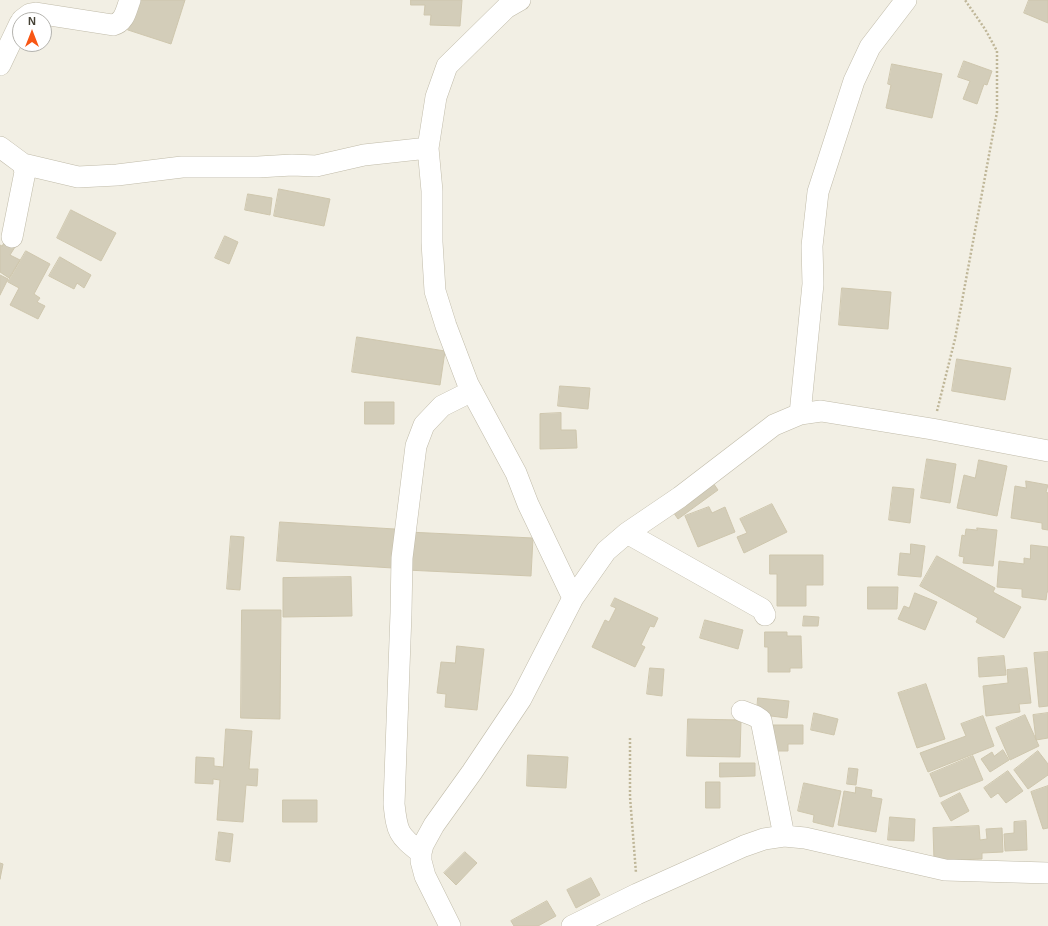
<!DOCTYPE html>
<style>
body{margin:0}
#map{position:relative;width:1048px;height:926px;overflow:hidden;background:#f2efe4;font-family:Arial,sans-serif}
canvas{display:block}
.north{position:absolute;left:12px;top:12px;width:40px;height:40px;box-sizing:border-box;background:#fff;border:1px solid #b4b3ae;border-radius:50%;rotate:0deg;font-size:11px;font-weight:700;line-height:16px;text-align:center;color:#444034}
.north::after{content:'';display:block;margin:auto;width:14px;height:18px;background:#f85614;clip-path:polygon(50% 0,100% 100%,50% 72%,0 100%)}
</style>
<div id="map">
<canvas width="1048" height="926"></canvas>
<div class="north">N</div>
</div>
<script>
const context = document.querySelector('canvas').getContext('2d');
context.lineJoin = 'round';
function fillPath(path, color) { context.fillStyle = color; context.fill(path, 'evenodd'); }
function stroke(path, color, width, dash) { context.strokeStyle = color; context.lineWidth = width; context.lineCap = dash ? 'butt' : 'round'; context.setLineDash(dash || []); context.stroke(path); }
const building = new Path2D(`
 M137,0H185L171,44L128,30Z
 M411,0H462L460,26L430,25L431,15H424L425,5H411Z
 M1029,0H1048V23L1024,13Z
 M964,61L992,71L987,85L984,84L977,104L963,99L970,81L958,77Z
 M892,64L942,74L932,118L886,108L891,85L888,84Z
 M279,189L330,199L324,226L274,216Z
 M248,194L272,198L270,215L245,210Z
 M71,210L116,233L101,261L57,238Z
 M225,236L238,242L229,264L215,258Z
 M5,241L15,247L10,255L20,260L9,278L0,272V245L2,246Z
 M26,251L50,264L34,294L40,298L37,302L45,306L38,319L10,305L19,288L8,282Z
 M60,257L91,275L84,288L77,283L74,289L49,276Z
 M0,275L8,279L0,295Z
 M842,288L891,292L888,329L839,325Z
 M357,337L445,351L440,385L352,372Z
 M957,359L1011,368L1005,400L952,391Z
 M560,386L590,388L588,409L558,406Z
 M365,402H394V424H365Z
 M561,413V430H576L577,448L540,449V414Z
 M927,459L956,464L950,503L921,498Z
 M979,460L1007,466L997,516L957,508L964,475L975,478Z
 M711,480L718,490L678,519L671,509Z
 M1026,481L1048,485L1046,492L1048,493V530L1042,529V523L1011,518L1015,486L1026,488Z
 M893,487L914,489L910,523L889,520Z
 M772,504L787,532L744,553L737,537L747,533L740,519Z
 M709,507L712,513L725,507L735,532L698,547L685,516Z
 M280,522L395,529L393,568L277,561Z
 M977,528L997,530L993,566L963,563L964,557L959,556L962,535L965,536L966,529L977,530Z
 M408,532L533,538L531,576L406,570Z
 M231,536L244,537L240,590L227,589Z
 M911,544L925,546L921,577L898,575L900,553L910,554Z
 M1031,545L1048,547V592H1047L1046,600L1022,597V589L997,587L999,561L1024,564V558L1030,559Z
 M770,555H823V585H806V606H777V574H770Z
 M937,556L995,588L993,592L1021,607L1004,638L976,622L978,618L920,586Z
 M351,577L352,616L283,617V578Z
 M868,587H898L897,609H868Z
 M915,593L937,602L925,630L898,619L904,606L909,608Z
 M615,598L658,618L654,627L650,626L641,645L645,647L635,667L592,647L605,620L609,622L616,608L611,606Z
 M242,610H281L280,719L241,718Z
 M804,616L819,617L818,626H803Z
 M705,620L743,630L738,649L700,638Z
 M765,632H787V636H801L802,668H790V672H768V647H765Z
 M457,646L484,649L477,710L445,707L446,694L437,693L441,662L455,663Z
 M1048,652V706L1039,707L1034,653Z
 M1004,656L1006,675L979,677L978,658Z
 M650,668L664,669L662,696L647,694Z
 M1027,668L1031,703L1019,704L1020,712L986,716L983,686L1008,683L1007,670Z
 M926,684L945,739L917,748L898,693Z
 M758,698L789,701L787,718L763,715L757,712Z
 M814,713L838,719L834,735L811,730Z
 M1048,713V738L1036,740L1033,715Z
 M1025,715L1039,746L1010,760L996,728Z
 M983,716L994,746L928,772L920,753L966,736L961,724Z
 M688,719L741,720L740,757L687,756Z
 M769,725H803V744H788V751H770Z
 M226,729L252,731L249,769H258L257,786L246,785L243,822L217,820L220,780L213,779V784L195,783L196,757L214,758V766L223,767Z
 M1003,750L1009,760L990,772L981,759L992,752L994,756Z
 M1038,751L1048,764V775L1028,789L1014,770Z
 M528,755L568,757L566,788L527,786Z
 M973,756L983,780L940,797L930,774Z
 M720,763H755V776L720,777Z
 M849,768L858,769L856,785L847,784Z
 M1008,771L1023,791L1006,803L998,793L991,798L984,788Z
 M706,782H720V808H706Z
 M804,783L841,791L833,827L813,822L814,815L798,811Z
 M1048,786V828L1043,829L1031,792Z
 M856,787L872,790L871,797L882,799L876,832L838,825L844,791L855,793Z
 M960,793L969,811L951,821L941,803Z
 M283,800H317V822H283Z
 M890,817L915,819L914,841L888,840Z
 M1026,821L1027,850L1005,851L1004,834L1014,833V822Z
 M979,826L980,840L987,839L986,829L1002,828L1003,852L982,853V859L934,861L933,828Z
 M219,832L233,834L230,862L216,860Z
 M465,852L477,863L456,885L444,873Z
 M0,863L3,864L0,879Z
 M591,878L600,895L576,908L567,890Z
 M547,901L556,916L538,926H514L511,921Z`);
fillPath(building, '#d3cdb9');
stroke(building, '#cec6ad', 1);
const minor = new Path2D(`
 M520,0L506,8L447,66L436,97L428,148L432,191V242L435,291L446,326L468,384L516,473L528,504L573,598
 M22,20L30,14L36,13L113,25C125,22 126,10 130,0
 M0,65L20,23
 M0,147L23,164L25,172L12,237
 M23,164L78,177L117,175L182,167H258L292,165L316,166L364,155L428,148
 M800,414L813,284L812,246L818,192L854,81L870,47L906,0
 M627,533L762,609L765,615
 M742,711L755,716L761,720L784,836
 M421,853C398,835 397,832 394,804L401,613L402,558L416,446L424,425L442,406L472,391
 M450,926L425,876L421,861V853L423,845L434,825L472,772L521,699L573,598L606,551L627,533L680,497L774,425L800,414L821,411L932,429L1048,451
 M572,926L637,894L744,846L764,839L784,836L805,838L945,870L1048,873`);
stroke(minor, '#c0bba9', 22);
stroke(new Path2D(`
 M937,411L955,339L997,112V51L985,29L965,0
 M630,738V797L636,873`), '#bfb698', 2.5, [2, 2]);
stroke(minor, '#fff', 21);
</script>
